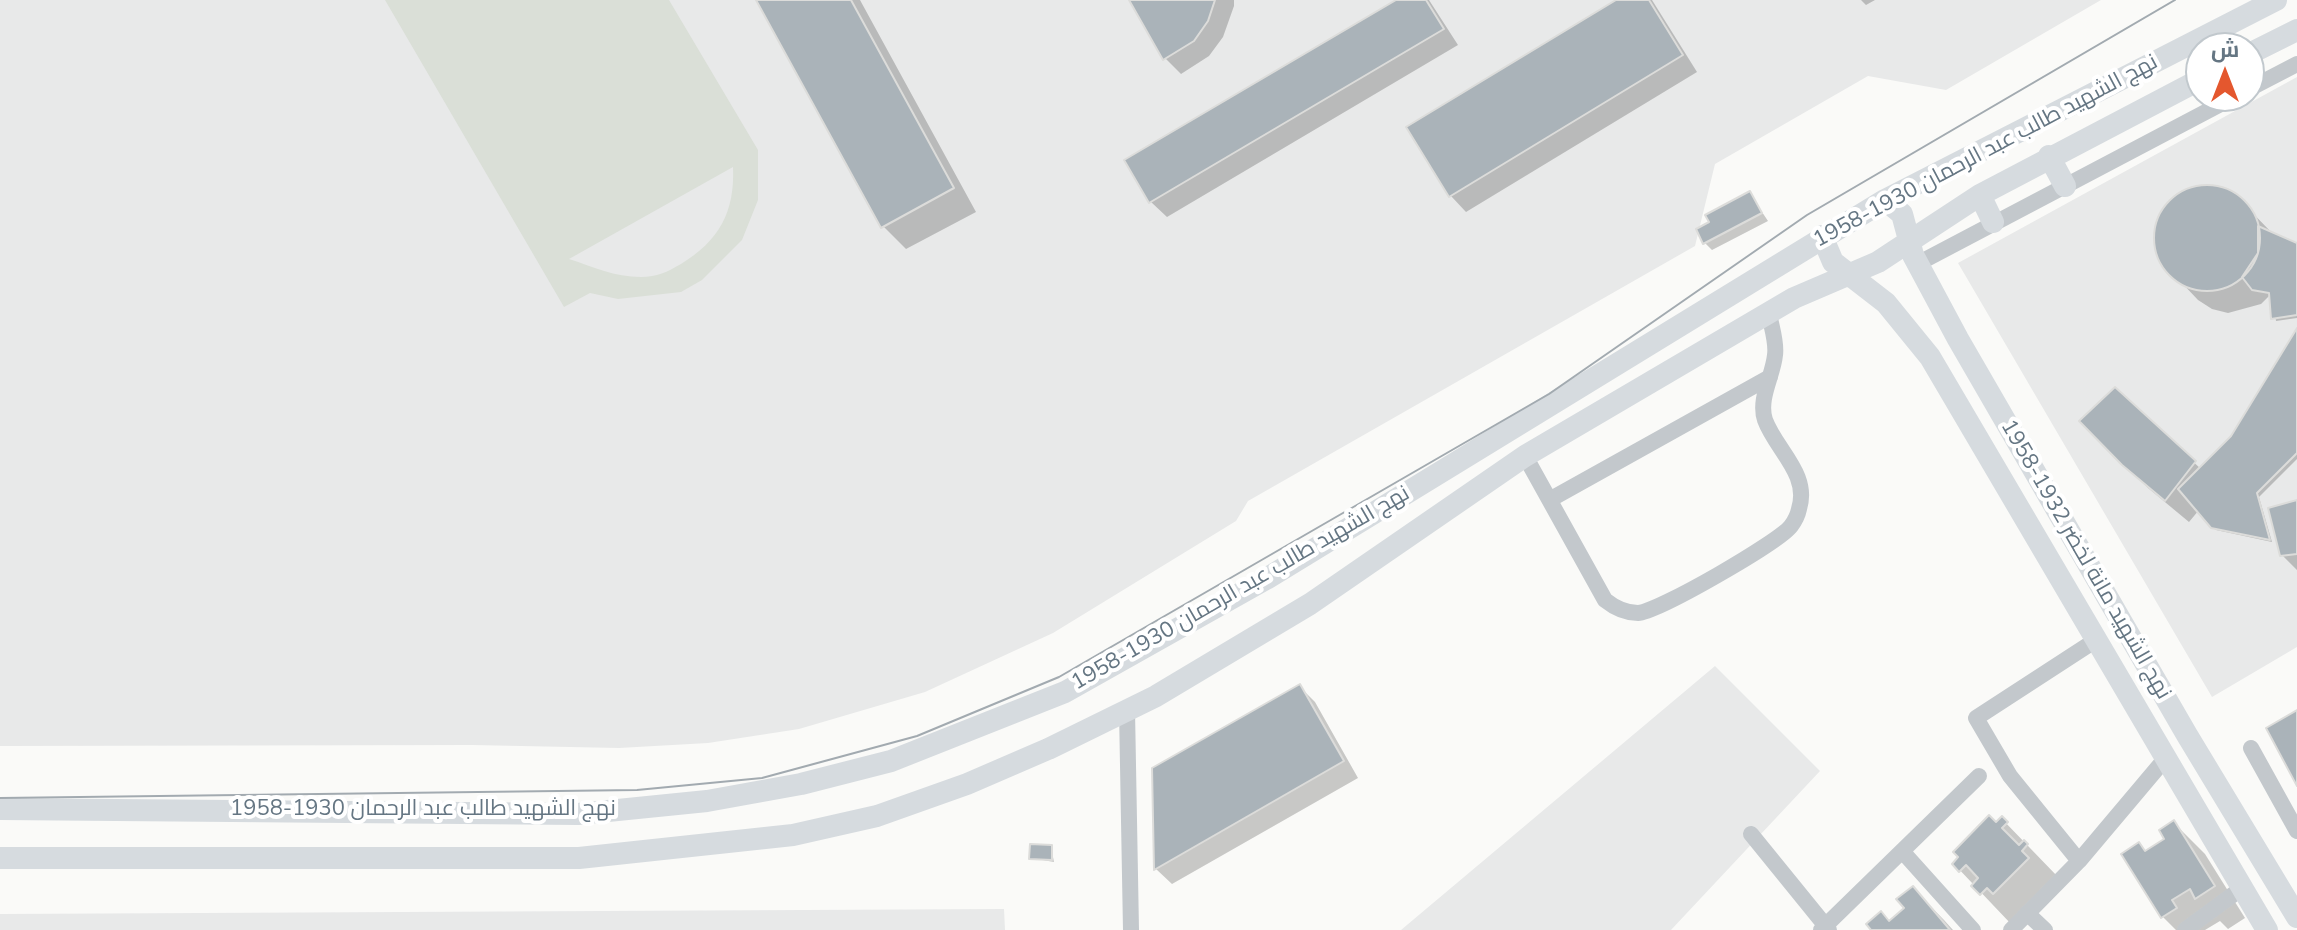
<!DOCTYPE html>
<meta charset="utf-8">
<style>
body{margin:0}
#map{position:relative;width:2297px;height:930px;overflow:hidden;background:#fafaf8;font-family:"Nunito Sans",Cairo,sans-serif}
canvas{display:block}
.north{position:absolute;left:2185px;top:32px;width:80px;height:80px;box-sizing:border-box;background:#fff;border:2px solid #c1c8cd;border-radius:50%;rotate:0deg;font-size:22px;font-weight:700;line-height:32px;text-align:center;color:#657683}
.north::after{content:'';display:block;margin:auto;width:28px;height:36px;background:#e4572e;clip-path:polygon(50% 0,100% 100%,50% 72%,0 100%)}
</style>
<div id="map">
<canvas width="2297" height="930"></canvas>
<div class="north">ش</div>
</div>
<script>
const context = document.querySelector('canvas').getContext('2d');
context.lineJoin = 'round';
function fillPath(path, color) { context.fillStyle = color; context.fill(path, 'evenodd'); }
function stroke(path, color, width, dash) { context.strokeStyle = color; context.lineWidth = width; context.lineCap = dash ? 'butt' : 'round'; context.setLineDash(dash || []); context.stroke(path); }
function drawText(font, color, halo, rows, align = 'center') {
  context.font = font + ' "Nunito Sans",Cairo,sans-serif'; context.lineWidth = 8; context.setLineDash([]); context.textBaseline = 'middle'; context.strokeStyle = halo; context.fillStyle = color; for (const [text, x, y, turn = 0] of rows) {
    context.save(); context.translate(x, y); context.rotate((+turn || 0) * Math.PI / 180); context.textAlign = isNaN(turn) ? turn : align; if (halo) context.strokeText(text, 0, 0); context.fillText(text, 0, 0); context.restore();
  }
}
fillPath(new Path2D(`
 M0,0H2101L1946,90L1868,76L1715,164L1695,246L1248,501L1236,521L1053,633L925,692L799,729L708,743L619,748L472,745L0,746Z
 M2297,77V647L2212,697L1958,263Z
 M1715,666L1820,771L1671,930H1401Z
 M1004,909L1005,930H0V914Z`), '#e8e9e9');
fillPath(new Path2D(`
 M385,0H669L758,150V200L742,240L702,280L681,292L618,299L590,293L564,307ZM733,167C735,212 719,241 681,264C667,272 657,277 641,277C614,277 594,267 569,259Z`), '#dadfd7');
fillPath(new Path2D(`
 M759,0H860L976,212L906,249L883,226Z
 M1131,0H1234V6L1223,37L1209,56L1181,74L1165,58Z
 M1400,0H1429L1458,45L1167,217L1151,202Z
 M1619,0H1652L1697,72L1466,212L1451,196L1409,128Z
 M1861,0H1875L1866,5Z
 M2201,187L2218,188L2234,194L2274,235L2297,245V318L2276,321L2272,293L2261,304L2228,313L2212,309L2198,300L2163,263L2156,231L2161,215L2185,192Z
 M1750,194L1768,221L1712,250L1705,243Z
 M2297,332V459L2259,497L2272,542L2216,530L2199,510L2189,522L2148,488L2082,421L2115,390L2201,469L2233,437Z
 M2297,502V570L2282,555Z
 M1299,686L1315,702L1358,778L1172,884L1156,869L1154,769Z
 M2002,819L2058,877L2012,925L1954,864Z
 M2174,823L2205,854L2245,918L2228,929L2220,921L2205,930H2176L2163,917L2124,854L2146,852L2167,839Z
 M1051,847L1054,862L1031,858Z
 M1913,888L1944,920L1953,930H1874L1906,909Z`), '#0003');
const building = new Path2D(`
 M756,0H851L954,188L881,228Z
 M1129,0H1215L1208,21L1194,41L1163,60Z
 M1396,0H1426L1444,29L1149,203L1124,160Z
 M1616,0H1649L1683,55L1449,197L1406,127Z
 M2154 238a53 53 0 1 1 106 0a53 53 0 1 1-106 0Z
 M1750,191L1762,213L1703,244L1696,229L1709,222L1705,215Z
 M2258,226L2297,243V315L2271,319L2269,293L2252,290L2242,277L2258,253Z
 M2297,328V453L2257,493L2270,540L2211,528L2178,489L2231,436Z
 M2115,387L2196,461L2165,501L2122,465L2079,421Z
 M2297,500V554L2280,556L2268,508Z
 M1300,684L1344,761L1154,870L1152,768Z
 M2297,710V786L2266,728Z
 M1989,815L1996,822L2002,816L2008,822L2002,828L2019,845L2024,840L2028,844L2022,851L2029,858L1993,894L1987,888L1980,895L1971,886L1978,878L1966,865L1959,872L1952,864L1958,857L1953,852Z
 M2174,820L2215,886L2195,899L2190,889L2172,900L2177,908L2161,918L2121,854L2139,842L2145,851L2164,839L2159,830Z
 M1030,844L1052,845V860L1029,859Z
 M1913,886L1950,930H1871L1866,924L1881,911L1889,921L1904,908L1896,899Z`);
fillPath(building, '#aab3b9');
stroke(building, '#dcdcda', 2);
stroke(new Path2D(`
 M2249,89L2297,64
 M1917,264L2236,96
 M1525,456L1605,600C1615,608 1625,613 1638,613C1658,612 1779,542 1791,526C1794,522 1798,514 1799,509C1810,474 1776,450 1765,420C1758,399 1773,376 1775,355C1777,342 1771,326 1769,313
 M1551,499L1770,377
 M1127,710L1131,930
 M2251,748L2297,831
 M1751,834L1829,930
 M1902,851L1973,930
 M2079,861L2010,776L1976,718L2096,640
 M2027,913L2045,930
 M1821,930L1979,776
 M2011,930L2079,861L2165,759
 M2185,930L2242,888`), '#c3c8cc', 16);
stroke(new Path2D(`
 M2249,54L2297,30
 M2049,156L2065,186
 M1980,195L1993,222
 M1885,200L1902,214L1913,255L1958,339L2187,735L2297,917
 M1822,236L1833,262L1886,303L1930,357L2267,930
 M0,809L578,814L707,801L801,784L891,761L1065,692L1266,579L1885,200L2276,0
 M0,858H579L793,835L877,816L967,784L1048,749L1156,696L1310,604L1525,456L1794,298L1878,262L1980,195L2201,79`), '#d6dbdf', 22);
stroke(new Path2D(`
 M0,798L637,790L762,778L917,736L1059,677L1549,394L1807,215L2175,0`), '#a2aab0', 2);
drawText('22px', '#657683', '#fff', [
 ["نهج الشهيد طالب عبد الرحمان 1930-1958",1986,152,-28],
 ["نهج الشهيد مانة لخضر 1932-1958",2085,560,60],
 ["نهج الشهيد طالب عبد الرحمان 1930-1958",1241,589,-30],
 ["نهج الشهيد طالب عبد الرحمان 1930-1958",423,810]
]);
</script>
